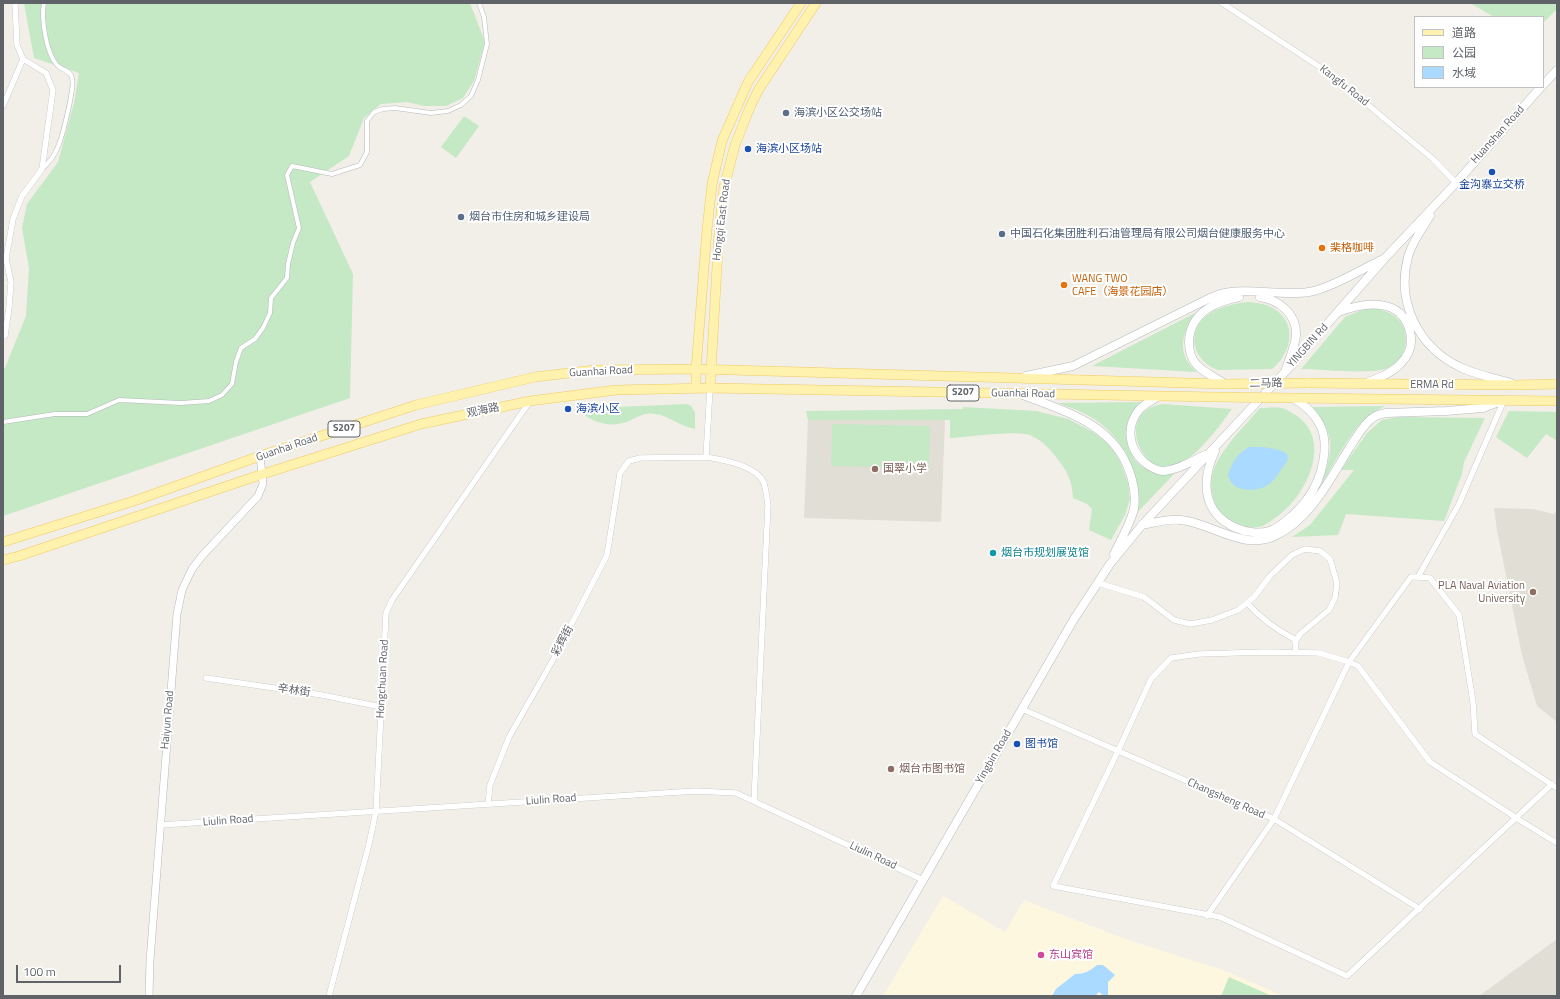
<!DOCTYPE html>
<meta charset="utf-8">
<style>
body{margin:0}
#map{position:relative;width:1560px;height:999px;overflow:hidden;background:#f1efe8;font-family:"Titillium Web","Noto Sans SC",sans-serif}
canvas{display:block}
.frame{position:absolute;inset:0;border:4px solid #5f6368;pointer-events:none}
.legend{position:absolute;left:1414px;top:16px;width:130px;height:72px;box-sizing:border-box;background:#fff;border:1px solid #bfc1c3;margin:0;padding:5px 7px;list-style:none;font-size:12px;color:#5f6368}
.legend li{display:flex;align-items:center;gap:8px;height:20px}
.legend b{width:20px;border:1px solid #bfc1c3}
.scale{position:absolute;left:16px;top:965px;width:105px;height:18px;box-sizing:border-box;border:2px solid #5f6368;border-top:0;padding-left:5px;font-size:12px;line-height:14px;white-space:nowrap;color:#5f6368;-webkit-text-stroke:3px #fff;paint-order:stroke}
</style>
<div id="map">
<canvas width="1560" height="999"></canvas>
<div class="frame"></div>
<ul class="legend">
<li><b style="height:5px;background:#fff2af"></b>道路</li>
<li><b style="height:11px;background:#c5e8c5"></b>公园</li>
<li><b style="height:11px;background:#aadaff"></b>水域</li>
</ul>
<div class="scale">100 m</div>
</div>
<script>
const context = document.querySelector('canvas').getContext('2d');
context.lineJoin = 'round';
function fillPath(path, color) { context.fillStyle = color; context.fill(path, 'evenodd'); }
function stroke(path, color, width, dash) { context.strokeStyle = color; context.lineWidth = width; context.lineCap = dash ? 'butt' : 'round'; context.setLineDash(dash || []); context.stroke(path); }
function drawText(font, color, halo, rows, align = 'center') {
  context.font = font + ' "Titillium Web","Noto Sans SC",sans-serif'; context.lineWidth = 4; context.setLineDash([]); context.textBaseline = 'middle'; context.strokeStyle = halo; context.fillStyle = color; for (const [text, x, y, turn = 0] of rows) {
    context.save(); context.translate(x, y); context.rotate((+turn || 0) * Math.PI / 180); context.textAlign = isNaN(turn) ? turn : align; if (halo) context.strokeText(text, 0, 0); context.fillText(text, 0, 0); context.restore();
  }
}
fillPath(new Path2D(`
 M943,896L1005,932L1024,900L1125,939L1226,971L1283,996H883Z`), '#fef7e0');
fillPath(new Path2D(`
 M808,420H945L941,522L804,518Z
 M1494,508L1533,509L1554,514L1557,510V722L1537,706L1522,655L1497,530Z
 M1557,939V996H1479Z`), '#e1ded6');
fillPath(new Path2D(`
 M24,3H470L485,42L474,81L463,98L446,106H424L407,102L381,104L364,118L349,156L310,182L353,274L350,398L3,516V369L5,368L26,316L29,268L22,228L27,204L58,162L74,103L79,73L34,58Z
 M1470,3H1557V9L1543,23V17H1494Z
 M464,116L479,126L456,158L441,147Z
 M1247,302C1255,303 1264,303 1271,307C1298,321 1293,352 1272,369L1218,370C1194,362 1185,333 1206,316C1217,307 1232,304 1247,302Z
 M1373,308C1382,310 1391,312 1398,319C1412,333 1407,361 1388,368C1369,375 1323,369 1301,369L1345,317L1364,309Z
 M1197,312C1182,331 1175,354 1197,372L1092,366Z
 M1142,402C1138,407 1133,411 1130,417C1122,433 1128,462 1147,469C1155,472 1166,471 1175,473L1133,517C1135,508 1138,496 1137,487C1134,459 1114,429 1089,416C1079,410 1068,407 1058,403Z
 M687,404L691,406L695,413V429C679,426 668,415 655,414C644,412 638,417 629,421C613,428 594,424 581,412L618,407Z
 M1162,404L1232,409C1217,429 1200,454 1177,465C1144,481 1112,413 1162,404Z
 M1385,406C1377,410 1368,415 1362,422C1347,437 1331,469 1320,488C1332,451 1338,440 1313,407Z
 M963,407L1036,411L1068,419L1093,432L1108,443L1119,458L1128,483L1130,499L1125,515L1111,540L1089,530L1092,509L1087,504L1073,498C1072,482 1069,474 1059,461C1052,451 1042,440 1030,435C1013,430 970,437 950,438V420H808L806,411L963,409Z
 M1260,408C1266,408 1274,407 1281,408C1287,409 1292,413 1297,416C1335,443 1303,502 1272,520C1269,522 1265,525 1262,526C1253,529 1244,527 1235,524C1224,520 1215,509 1213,497C1206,472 1221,454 1236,435C1244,426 1252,417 1260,408Z
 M1509,411L1557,412V441L1546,434L1527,458L1496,437Z
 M1398,417L1485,418L1464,462L1462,474L1444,521L1346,514L1338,535L1292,537L1310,525L1354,470H1341L1367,433L1382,420Z
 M832,424L930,426L929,468L831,466Z
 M1229,977L1272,996H1221Z`), '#c5e8c5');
fillPath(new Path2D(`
 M1249,447C1262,447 1276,447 1287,454L1288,458C1287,463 1283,467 1280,471C1271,486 1261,492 1243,489C1234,487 1231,484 1228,475C1233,461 1236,455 1249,447Z
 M1097,965H1103L1115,975L1108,982V996H1104L1099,992L1095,996H1052L1056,989L1075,974C1084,974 1090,971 1097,965Z`), '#aadaff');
const pedestrian = new Path2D(`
 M42,169C50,162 56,153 59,144C63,134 75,87 72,78C71,70 61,70 57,65C46,53 41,18 44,3
 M3,422L55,414H87L119,400L181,403L209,401L222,395L232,384L236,362L241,348L255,339L263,328L270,313L271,298L287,278L288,264L293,243L299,228L287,175L292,166L332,174L360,165L367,152V121L374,112L383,109L395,108L431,113L448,111L461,105L471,96L478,80L487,44L484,17L479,3`);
const minor = new Path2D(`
 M1222,3L1332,75L1433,159L1456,183
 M3,106L23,59
 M5,336L9,307L11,282L6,259L13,219L22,196L42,169L53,90L46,73L23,59L17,45L15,3
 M710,388L706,457C723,460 756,465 764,483C766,490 767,498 768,505L754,801
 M1418,577L1459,504L1504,400
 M1098,583L1144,597L1174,620L1190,624L1212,620L1238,610L1254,597L1270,576L1292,555L1305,549L1320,551L1330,559L1337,583L1335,598L1329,610L1300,634L1295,642L1296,652
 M1247,603C1261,619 1277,630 1296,640
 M206,678L322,695L381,707
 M1022,709L1274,819L1420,909
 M1552,784C1483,848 1416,912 1347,976L1220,917L1053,886L1118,751L1151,679L1171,658L1199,654L1266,652L1319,653L1349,662L1358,666L1430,762L1509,813L1516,818L1557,843
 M488,804L490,785L509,737L554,658L607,555L620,473L629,461L640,458L706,457
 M160,825L696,791L736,793L923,880
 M1207,916L1274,819L1349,662L1411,577H1418L1430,578L1459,615L1473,702L1475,734L1557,788
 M329,996L369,844L376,811L386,613L392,600L530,401`);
const tertiary = new Path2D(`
 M149,996L150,960L177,614L182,590L192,569L202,556L258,496L263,484L260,456`);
const secondary = new Path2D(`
 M1543,85L1557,70
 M1430,216C1422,229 1412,242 1408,257C1396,302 1418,348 1462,368C1477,375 1495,378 1511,383
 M1260,297C1279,300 1297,314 1296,335C1296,344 1289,359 1286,369
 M1339,312C1365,302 1402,297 1410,332C1413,344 1409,355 1401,363C1392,374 1377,378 1364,384
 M1026,376L1073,366L1206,300C1210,298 1215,296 1220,294C1246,287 1281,296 1309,292C1329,289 1362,269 1381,260
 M1225,384C1217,378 1204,373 1197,365C1191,359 1189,350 1189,342C1190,313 1214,302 1239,297
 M1023,395C1066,412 1114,424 1130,473C1134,485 1136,496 1134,509C1130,524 1121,540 1114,554
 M1159,396C1153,400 1144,404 1139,410C1126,426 1128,448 1144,462C1149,466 1156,471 1163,471C1178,470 1192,461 1205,455
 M1215,451C1201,481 1202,513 1236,528C1245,532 1259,534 1269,531C1278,529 1287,520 1294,514C1299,509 1304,504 1308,498C1322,479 1331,444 1319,423C1313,412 1303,404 1293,398
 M1142,525C1154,523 1169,518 1181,520C1212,523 1243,551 1275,536C1310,520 1330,479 1350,447C1356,438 1362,427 1370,420C1374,416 1380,414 1386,413L1446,411L1483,408L1501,401
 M856,996L1074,619L1110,564L1142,525L1286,371L1385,258L1456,183L1541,87`);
const primary = new Path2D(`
 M1307,383L1516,385L1557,384
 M696,388V369L707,230L712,184L722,141L748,82L801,3
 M710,388L719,232L724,187L735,145L750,107L759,89L816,3
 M1293,398L1557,401
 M3,542L137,500L260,456L416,405L535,377L594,370L696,369L1225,384
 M3,560L19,556L263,474L421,424L530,401L616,390L710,388L1217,397`);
stroke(pedestrian, '#b5b8bc', 5);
stroke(minor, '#b5b8bc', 6);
stroke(tertiary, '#b5b8bc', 8);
stroke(secondary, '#b6babf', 9);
stroke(primary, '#f2c960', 10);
stroke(pedestrian, '#fff', 4);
stroke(minor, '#fff', 5.5);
stroke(tertiary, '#fff', 7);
stroke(secondary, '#fff', 8);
stroke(primary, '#fff2af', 9);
const primaryBridge = new Path2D(`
 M1225,384L1307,383
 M1217,397L1293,398`);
stroke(primaryBridge, '#f2c960', 10, []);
stroke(primaryBridge, '#fff2af', 9);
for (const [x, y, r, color] of [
 [786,113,4,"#5c6f8a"],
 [748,149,4,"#1a4fb4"],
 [1492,172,4,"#1a4fb4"],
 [461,217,4,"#5c6f8a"],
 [1002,234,4,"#5c6f8a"],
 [1322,248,4,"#e8710a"],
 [1064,285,4,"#e8710a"],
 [568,409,4,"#1a4fb4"],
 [875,469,4,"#8d6e63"],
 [993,553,4,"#0f9aa8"],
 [1533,592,4,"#8d6e63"],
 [1017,744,4,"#1a4fb4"],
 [891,769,4,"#8d6e63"],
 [1041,955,4,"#d1479c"]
]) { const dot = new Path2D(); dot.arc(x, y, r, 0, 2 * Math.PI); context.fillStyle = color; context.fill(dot); stroke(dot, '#fff', 1.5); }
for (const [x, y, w] of [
 [963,393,32],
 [344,429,32]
]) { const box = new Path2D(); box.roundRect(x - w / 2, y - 8, w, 16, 3); context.fillStyle = '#fff'; context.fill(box); stroke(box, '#5f6368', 1); }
drawText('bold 10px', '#5f6368', null, [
 ["S207",963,393],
 ["S207",344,429]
]);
drawText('11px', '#5f6368', '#fff', [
 ["Kangfu Road",1344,86,38],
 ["Huanshan Road",1498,135,-48],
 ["Hongqi East Road",722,220,-83],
 ["YINGBIN Rd",1308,346,-48],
 ["Guanhai Road",601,372,-3],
 ["二马路",1266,384,-1],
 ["ERMA Rd",1432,385],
 ["Guanhai Road",1023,394,1],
 ["观海路",483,411,-12],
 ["Guanhai Road",287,448,-19],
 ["彩辉街",563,641,-62],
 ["Hongchuan Road",383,679,-87],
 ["辛林街",294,691,8],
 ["Haiyun Road",168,720,-85],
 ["Yingbin Road",994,757,-60],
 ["Changsheng Road",1226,799,24],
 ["Liulin Road",551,800,-4],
 ["Liulin Road",228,821,-4],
 ["Liulin Road",873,856,25]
]);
drawText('11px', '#4e5e75', '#fff', [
 ["海滨小区公交场站",794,113],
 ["烟台市住房和城乡建设局",469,217],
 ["中国石化集团胜利石油管理局有限公司烟台健康服务中心",1010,234]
], 'left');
drawText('11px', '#164399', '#fff', [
 ["海滨小区场站",756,149],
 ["金沟寨立交桥",1492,185,"center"],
 ["海滨小区",576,409],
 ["图书馆",1025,744]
], 'left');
drawText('11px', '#c56008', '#fff', [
 ["棐格咖啡",1330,248],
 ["WANG TWO",1072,279],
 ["CAFE（海景花园店）",1072,292]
], 'left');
drawText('11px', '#785e54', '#fff', [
 ["国翠小学",883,469],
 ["PLA Naval Aviation",1525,586,"right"],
 ["University",1525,599,"right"],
 ["烟台市图书馆",899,769]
], 'left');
drawText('11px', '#0d838f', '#fff', [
 ["烟台市规划展览馆",1001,553]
], 'left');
drawText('11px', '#b23c85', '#fff', [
 ["东山宾馆",1049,955]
], 'left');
</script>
